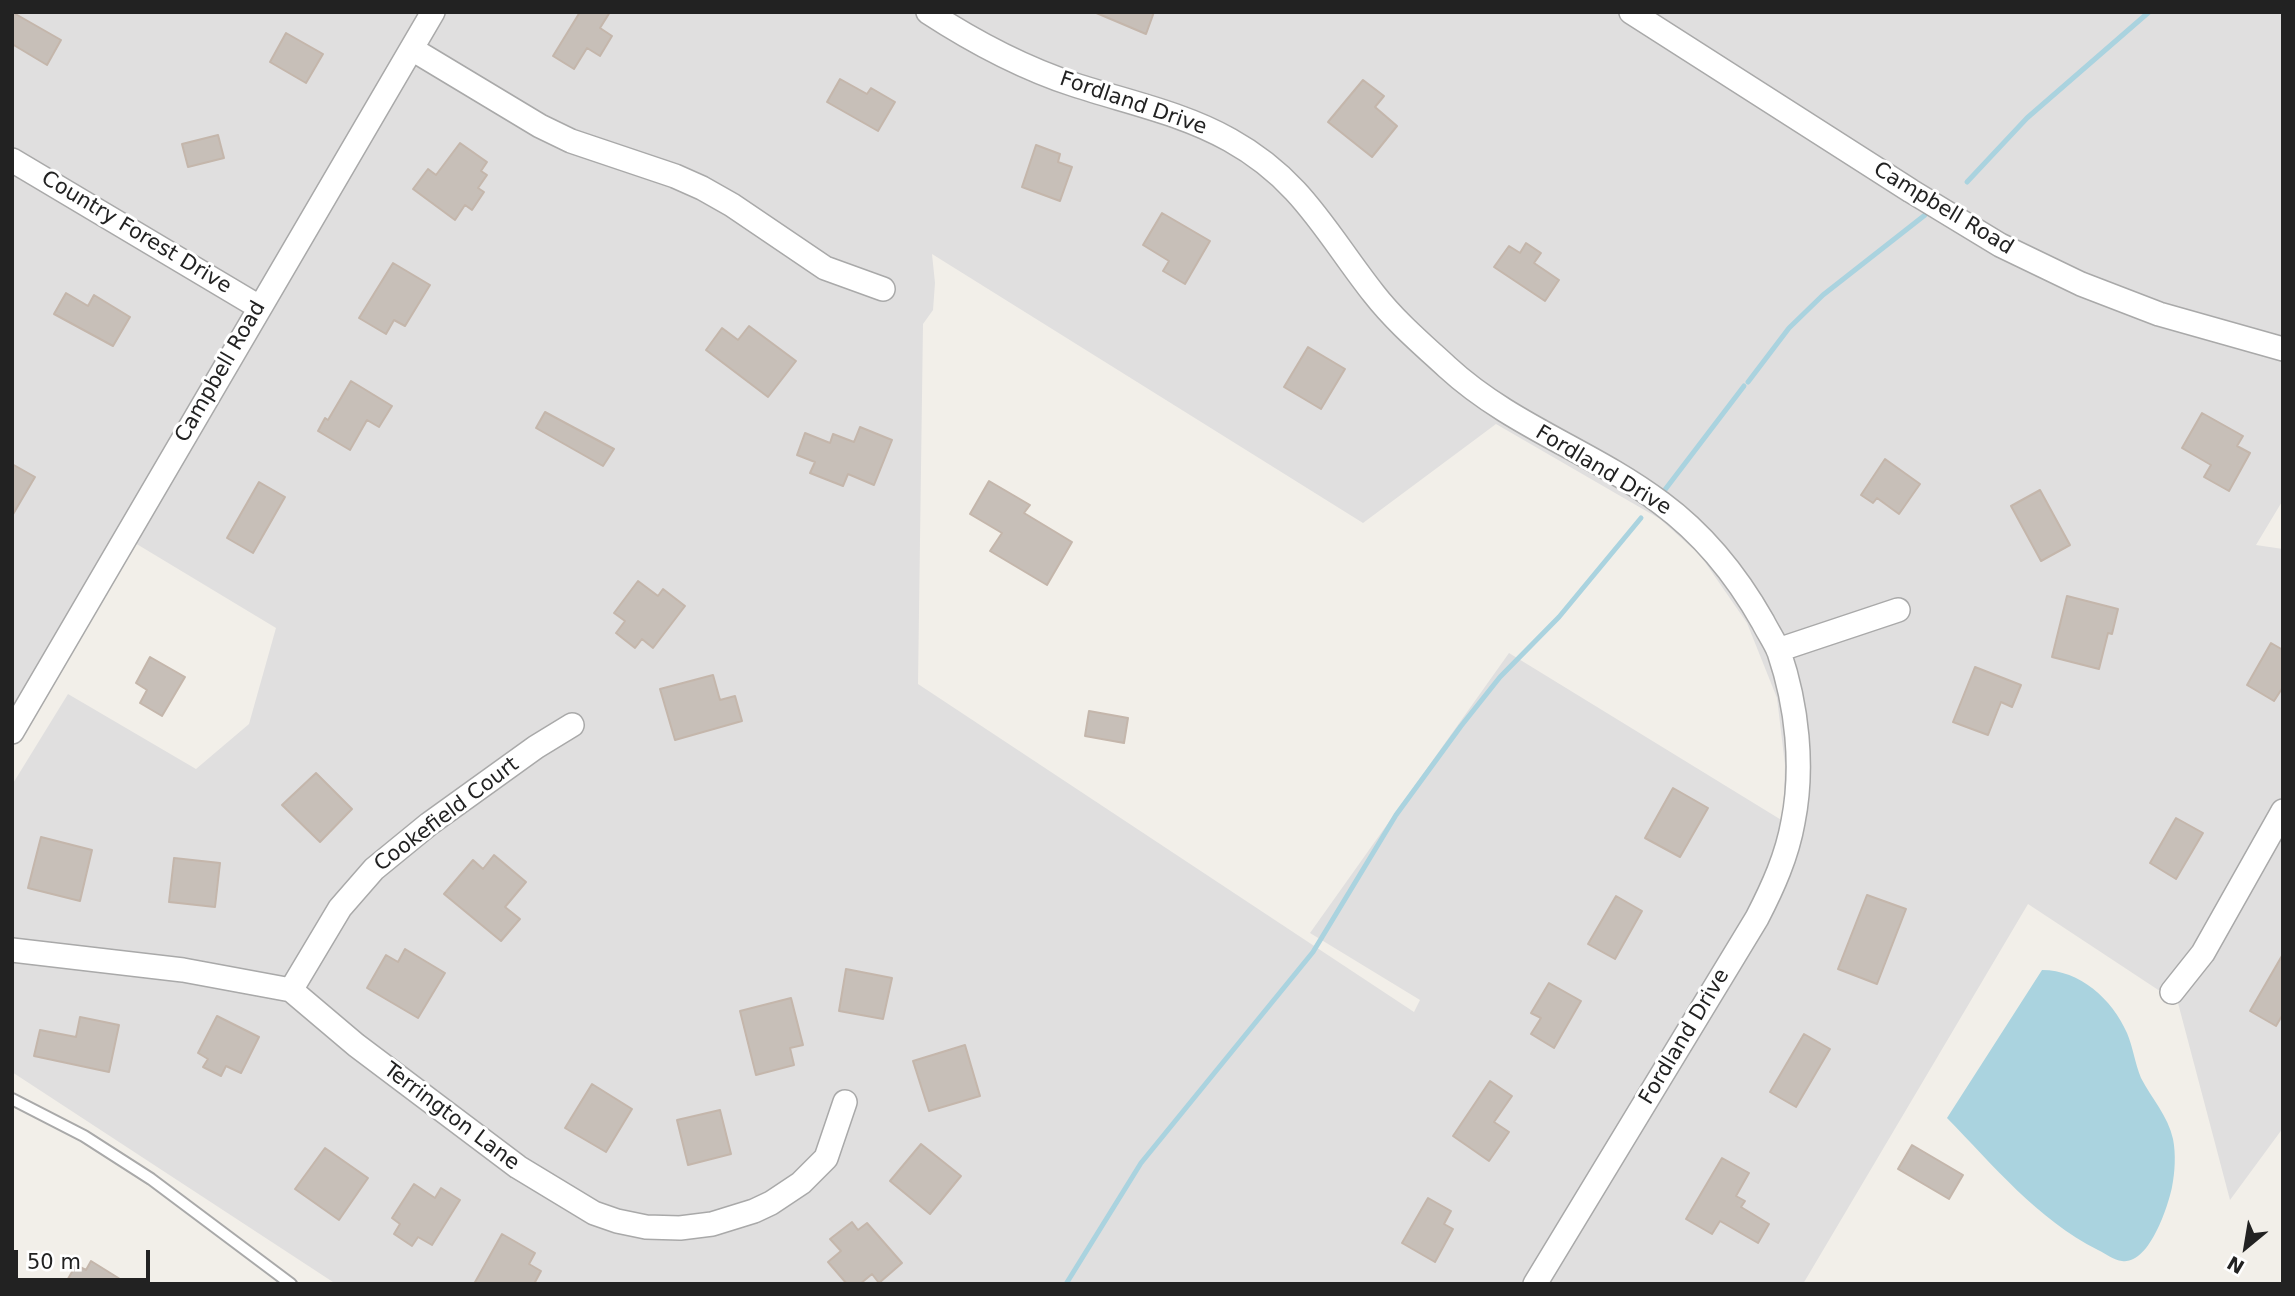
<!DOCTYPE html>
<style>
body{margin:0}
#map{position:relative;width:2295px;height:1296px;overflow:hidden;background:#f2efe9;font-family:"DejaVu Sans",sans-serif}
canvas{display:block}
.frame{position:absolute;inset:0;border:14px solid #222;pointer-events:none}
.north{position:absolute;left:2211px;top:1212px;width:70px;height:70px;-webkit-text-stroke:5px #fff;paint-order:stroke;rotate:210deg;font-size:19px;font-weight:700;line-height:28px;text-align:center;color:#222}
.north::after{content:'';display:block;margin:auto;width:24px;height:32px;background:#222;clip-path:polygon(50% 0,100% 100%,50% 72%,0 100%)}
.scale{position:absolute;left:14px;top:1250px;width:136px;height:32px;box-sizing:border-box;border:4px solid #222;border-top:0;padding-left:9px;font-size:21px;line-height:24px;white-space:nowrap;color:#222;-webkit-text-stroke:5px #fff;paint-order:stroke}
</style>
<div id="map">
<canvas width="2295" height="1296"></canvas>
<div class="frame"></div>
<div class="north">N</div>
<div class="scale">50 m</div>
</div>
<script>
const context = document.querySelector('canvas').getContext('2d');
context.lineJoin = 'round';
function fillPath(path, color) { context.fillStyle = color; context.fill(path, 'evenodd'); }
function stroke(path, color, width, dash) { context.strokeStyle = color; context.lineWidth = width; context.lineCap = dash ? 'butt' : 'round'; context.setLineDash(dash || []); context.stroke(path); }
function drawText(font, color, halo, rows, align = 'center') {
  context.font = font + ' "DejaVu Sans",sans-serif'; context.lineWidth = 6; context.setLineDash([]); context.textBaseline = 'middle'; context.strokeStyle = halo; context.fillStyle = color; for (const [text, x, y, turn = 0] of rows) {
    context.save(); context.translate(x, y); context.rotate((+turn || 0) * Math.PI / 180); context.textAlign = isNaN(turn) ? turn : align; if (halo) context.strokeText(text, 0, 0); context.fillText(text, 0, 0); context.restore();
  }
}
fillPath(new Path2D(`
 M12,12H429L12,711Z
 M443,12H2283V500L2256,545L2283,549V1128L2230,1200L2178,1003L2028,904L1803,1284H336L12,1072V785L68,694L196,769L249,724L276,628L135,543ZM932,254L1363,523L1496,424L1660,519L1700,555L1747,623L1777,698L1785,765L1783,821L1509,653L1310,933L1420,1000L1414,1012L918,684L923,324L933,310L935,283Z`), '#e0dfdf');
fillPath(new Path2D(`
 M2042,970C2080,970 2112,999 2127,1033C2133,1047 2135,1064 2141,1078C2152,1099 2168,1116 2173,1139C2176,1154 2175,1172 2172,1187C2168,1207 2149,1265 2122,1261C2114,1260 2106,1254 2098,1250C2037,1219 1994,1166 1947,1118Z`), '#aad3df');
stroke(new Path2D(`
 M1967,182L2027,118L2149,12
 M1748,382L1789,328L1823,295L1925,215
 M1664,491L1744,386
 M1066,1284L1141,1163L1313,952L1396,815L1461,726L1500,677L1559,617L1641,518`), '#aad3df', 5);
const building = new Path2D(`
 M12,12L61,40L47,65L12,44Z
 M580,12H610L600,28L612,36L600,56L587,48L574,69L553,56Z
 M1094,12H1154L1146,34Z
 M286,33L323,54L306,83L270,62Z
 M840,79L867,94L871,88L895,102L878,131L827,102Z
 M1363,80L1384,96L1375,107L1397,126L1372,157L1328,122Z
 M218,135L224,158L188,167L182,144Z
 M460,143L487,162L481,171L487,175L478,188L484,192L472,210L465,205L455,220L413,189L428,169L436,175Z
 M1036,145L1060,154L1058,162L1072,167L1060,201L1022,187Z
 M1162,213L1210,241L1185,284L1163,271L1169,261L1143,245Z
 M1526,243L1541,253L1534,263L1559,280L1545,301L1494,267L1509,246L1520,253Z
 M393,263L430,285L405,326L394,320L386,334L359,318Z
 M66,293L88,306L94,295L130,317L113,346L54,314Z
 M749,326L796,361L768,397L706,350L722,328L738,340Z
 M1308,347L1345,369L1321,409L1284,387Z
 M351,381L392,406L379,427L367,420L350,450L318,431L325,418L328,420Z
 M545,412L614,449L603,466L536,428Z
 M2202,413L2243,436L2237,446L2250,453L2229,491L2204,477L2211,465L2182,448Z
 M860,427L892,440L874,485L848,474L843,486L810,473L815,462L797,455L805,433L830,443L833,434L854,442Z
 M1885,459L1920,484L1899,514L1877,498L1873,503L1861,495Z
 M12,464L35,477L12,516Z
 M989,481L1030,505L1024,513L1072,542L1047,585L990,551L1002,533L970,514Z
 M259,482L285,497L253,553L227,538Z
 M2040,490L2070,545L2041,561L2011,506Z
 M638,581L658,596L663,589L685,606L653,648L642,639L635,648L616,633L625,621L614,613Z
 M2067,596L2118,609L2112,634L2108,633L2099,669L2052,657Z
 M2271,643L2283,650V687L2274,701L2247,685Z
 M150,657L185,677L162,716L140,703L147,690L136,683Z
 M1975,667L2021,685L2012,707L2001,702L1988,735L1953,722Z
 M713,675L720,700L735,696L742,721L675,740L660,689Z
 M1089,711L1128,718L1124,743L1085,736Z
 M316,773L352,809L320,842L282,805Z
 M1673,788L1708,808L1680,857L1645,838Z
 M2176,818L2203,833L2176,879L2150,863Z
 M41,837L92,850L80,901L28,888Z
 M494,855L526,882L505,907L520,919L501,941L444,894L473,860L483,869Z
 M174,858L220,863L215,907L169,902Z
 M1867,895L1906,909L1877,984L1838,969Z
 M1616,896L1642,911L1615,959L1588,944Z
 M405,949L445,973L418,1018L367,988L386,955L398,962Z
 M2283,954V1014L2276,1026L2250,1011Z
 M846,969L892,978L883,1019L839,1011Z
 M1549,983L1581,1001L1554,1048L1531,1034L1541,1018L1531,1013Z
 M791,998L803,1045L790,1048L794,1065L756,1075L740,1011Z
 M217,1016L259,1037L241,1073L226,1066L221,1076L203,1067L208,1059L198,1053Z
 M80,1017L119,1025L109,1072L34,1056L40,1030L76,1037Z
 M1804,1034L1830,1049L1796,1107L1770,1092Z
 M965,1045L980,1096L929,1111L913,1061Z
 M1490,1081L1512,1096L1494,1122L1509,1132L1489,1161L1453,1136Z
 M592,1084L632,1109L606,1152L565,1128Z
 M720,1110L731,1154L688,1165L677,1120Z
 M921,1144L961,1176L930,1214L890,1181Z
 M1912,1145L1963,1175L1949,1199L1898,1169Z
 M325,1148L368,1178L339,1220L295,1189Z
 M1722,1158L1749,1173L1736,1196L1745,1201L1741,1207L1769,1224L1758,1243L1720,1221L1712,1234L1686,1219Z
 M414,1184L435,1198L441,1188L460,1200L432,1245L418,1237L412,1246L394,1234L400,1224L392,1218Z
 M1428,1198L1451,1211L1444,1224L1453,1229L1435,1262L1402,1243Z
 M852,1222L858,1230L867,1223L902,1263L879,1283L872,1274L860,1284H847L828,1262L841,1251L830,1239Z
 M502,1234L535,1253L529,1264L541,1271L534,1284H474Z
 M91,1261L128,1284H65L76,1265L86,1270Z`);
fillPath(building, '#c7bfb8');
stroke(building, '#c4b6ab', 2);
const service = new Path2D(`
 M12,1099L84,1136L151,1179L291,1284`);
const minor = new Path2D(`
 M928,12C974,42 1023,68 1075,85C1127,102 1182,113 1230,140C1302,180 1326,233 1374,294C1395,321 1422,344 1447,367C1511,426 1592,451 1661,503C1703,534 1737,576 1763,622C1768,632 1775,642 1779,652C1797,705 1804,767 1793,822C1787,856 1773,887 1757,918L1535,1284
 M1631,12L1911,191L2000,245L2081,284L2159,314L2283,349
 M412,49L540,126L571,141L675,176L702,188L732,205L825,268L883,289
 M12,160L259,307
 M1778,650L1898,610
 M12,732L433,12
 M12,950L183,970L291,990L356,1045L518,1167L594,1213L617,1221L646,1227L680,1228L712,1224L754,1211L771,1203L801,1183L826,1158L845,1102
 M291,990L340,908L374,869L429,824L536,747L572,725
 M2172,992L2203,953L2283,811`);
stroke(service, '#a9a9a9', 14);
stroke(minor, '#a9a9a9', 26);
stroke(service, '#fff', 10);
stroke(minor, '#fff', 23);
drawText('21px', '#222', '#fff', [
 ["Fordland Drive",1133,104,19],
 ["Campbell Road",1943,209,31],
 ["Country Forest Drive",136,233,31],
 ["Campbell Road",221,372,-60],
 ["Fordland Drive",1603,471,31],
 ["Cookefield Court",447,815,-37],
 ["Fordland Drive",1685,1037,-59],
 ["Terrington Lane",451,1117,37]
]);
</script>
